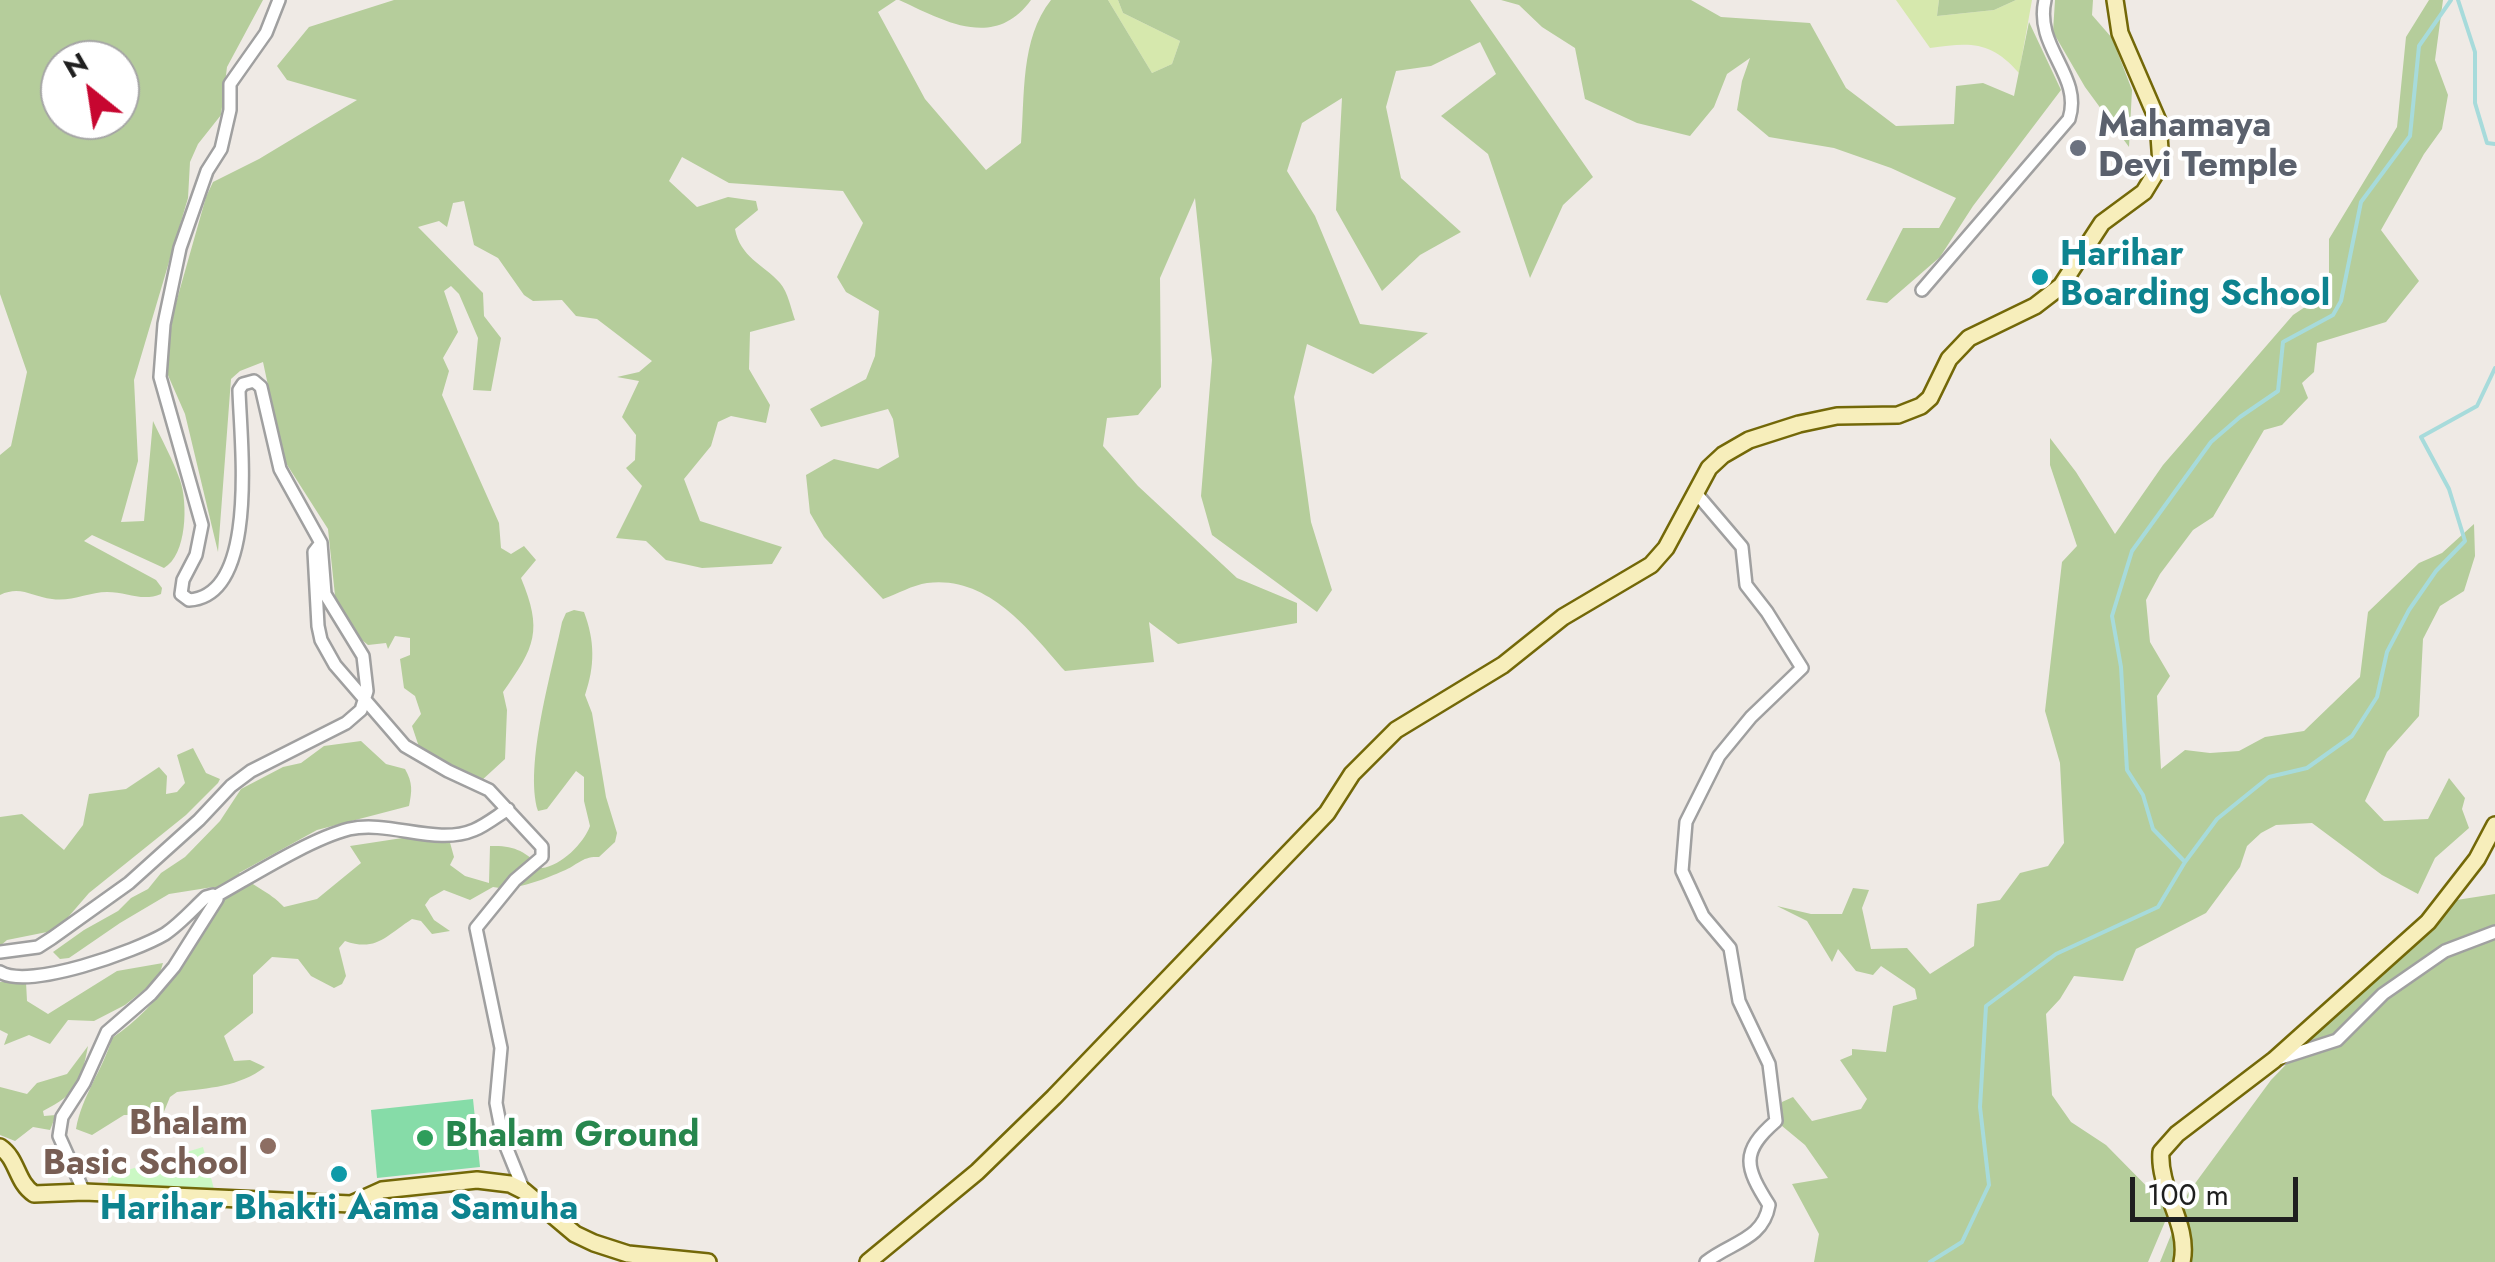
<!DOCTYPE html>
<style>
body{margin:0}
#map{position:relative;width:2495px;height:1262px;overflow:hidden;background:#efeae5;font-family:Jost,sans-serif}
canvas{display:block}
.north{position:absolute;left:40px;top:40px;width:100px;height:100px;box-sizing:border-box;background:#fff;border:2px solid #a5a5a5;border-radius:50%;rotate:330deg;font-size:28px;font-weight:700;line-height:40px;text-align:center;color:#1f1f1f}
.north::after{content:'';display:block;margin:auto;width:35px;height:45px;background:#c70630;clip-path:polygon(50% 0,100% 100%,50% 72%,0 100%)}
.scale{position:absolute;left:2130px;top:1177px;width:168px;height:45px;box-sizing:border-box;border:5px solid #1f1f1f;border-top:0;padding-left:12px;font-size:30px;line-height:35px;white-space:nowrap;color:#1f1f1f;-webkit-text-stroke:8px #fff;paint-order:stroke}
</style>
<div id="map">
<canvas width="2495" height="1262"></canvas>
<div class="north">N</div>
<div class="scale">100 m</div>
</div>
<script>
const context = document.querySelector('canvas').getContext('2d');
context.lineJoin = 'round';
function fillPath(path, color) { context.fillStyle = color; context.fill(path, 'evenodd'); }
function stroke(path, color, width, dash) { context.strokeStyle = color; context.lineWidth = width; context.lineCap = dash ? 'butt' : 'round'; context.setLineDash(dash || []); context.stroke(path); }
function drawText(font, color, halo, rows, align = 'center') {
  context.font = font + ' Jost,sans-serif'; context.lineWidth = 8; context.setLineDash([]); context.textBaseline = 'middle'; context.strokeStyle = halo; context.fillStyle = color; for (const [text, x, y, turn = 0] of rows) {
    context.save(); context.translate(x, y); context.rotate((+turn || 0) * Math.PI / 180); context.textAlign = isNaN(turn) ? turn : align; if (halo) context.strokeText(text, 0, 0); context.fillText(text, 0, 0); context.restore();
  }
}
fillPath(new Path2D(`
 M1108,0H1118L1123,13L1180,41L1172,64L1152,73Z
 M1896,0H1939L1937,16L1994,10L2016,0H2032L2019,73C1991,41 1971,42 1930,48Z`), '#d6e8ad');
fillPath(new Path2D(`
 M0,0H263L227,67L221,115L198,144L190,162L188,198L134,380L138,461L121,522L144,521L153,421C162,440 173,460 180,480C188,503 187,555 164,568L92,535L84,541L156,580L162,588L161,594C142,602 127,592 107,592C89,592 71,602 52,599C32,597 21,585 0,595V455L11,446L27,372L0,294ZM60,60H120V120H60Z
 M394,0H896L878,12L925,99L986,170L1021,143C1025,96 1020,39 1051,0H1108L1152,73L1172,64L1180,41L1123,13L1118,0H1470L1593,177L1563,205L1530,278L1488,154L1441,116L1496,74L1480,42L1431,66L1396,71L1386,107L1401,178L1461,232L1420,255L1382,291L1336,210L1342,98L1302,123L1287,171L1315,216L1360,324L1428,333L1373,374L1307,344L1294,397L1311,522L1332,590L1317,612L1212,535L1201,496L1212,360L1195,198L1160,278L1161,387L1138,415L1107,418L1103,446L1138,486L1237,578L1297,603V623L1178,644L1149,622L1154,662L1065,671C1029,630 988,575 927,583C913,585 897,594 883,599L824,537L810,513L806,475L834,459L878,469L899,457L893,419L888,409L821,427L810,409L866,379L875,356L879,311L846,292L837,277L863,223L843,191L729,183L682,157L669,181L697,207L728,197L756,201L758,210L735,229C740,257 763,264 780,283C788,292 791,309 795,320L750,332L749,369L770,405L766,423L731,416L718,422L711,446L684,479L700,521L782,547L772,564L702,568L666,560L646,541L616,538L642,486L626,468L635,460L636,435L622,417L639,381L617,377L639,372L652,361L597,319L576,316L562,300L533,301L524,295L498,258L474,245L464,201L453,203L447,227L439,221L418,227L483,293L484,316L501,338L491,391L473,390L478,338L459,294L451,286L444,291L458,332L443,358L449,371L442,395L499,523L501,548L511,554L524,546L536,560L521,578C543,631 535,647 503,692L507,710L505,759L481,781L436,773L421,753L412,726L421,714L415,696L404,688L400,659L410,655V638L395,636L388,649L386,643L368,645L346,627L336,605L328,529L284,460L263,362L240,371L231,379L218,552L185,414L167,373L172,317L206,197L213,182L259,159L357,100L287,80L277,66L309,27Z
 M899,0H1031C994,51 943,20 899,0Z
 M1501,0H1691L1721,17L1810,23L1846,88L1896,126L1954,124L1956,86L1983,83L2014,96L2029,22L2061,90L1973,206L1940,257L1887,303L1866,300L1903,228H1939L1956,198L1891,168L1834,148L1769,137L1737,110L1742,81L1750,58L1727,74L1714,107L1690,136L1637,123L1585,99L1575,48L1542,27L1519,5Z
 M1939,0H2016L1994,10L1937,16Z
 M2055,0H2093L2092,15L2112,38L2132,90L2129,147L2085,87L2053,32Z
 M2429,0H2443L2435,60L2448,95L2442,129L2424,154L2381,230L2419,281L2386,322L2317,343L2314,372L2302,383L2308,398L2282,425L2264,430L2213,517L2193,530L2160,574L2146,600L2150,642L2170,676L2157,696L2161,769L2185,750L2210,753L2239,751L2265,737L2304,731L2360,677L2368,612L2419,563L2442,553L2474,524L2475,556L2464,591L2440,606L2423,639L2419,716L2387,752L2365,801L2384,821L2428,819L2449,778L2465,798L2462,809L2469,828L2435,858L2418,894L2382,875L2312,823L2276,825L2261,833L2247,846L2240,867L2206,913L2136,949L2123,981L2074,976L2060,999L2046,1014L2052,1095L2071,1122L2106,1145L2170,1210L2148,1262H1814L1819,1234L1792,1184L1828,1178L1805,1145L1776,1121L1782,1102L1793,1097L1812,1121L1861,1109L1867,1099L1840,1060L1852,1055V1049L1886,1052L1893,1006L1917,999L1915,989L1881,966L1873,975L1856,971L1838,949L1832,962L1807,921L1777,906L1811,914H1842L1853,888L1869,890L1862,908L1871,949L1907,948L1930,974L1974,946L1977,904L2000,900L2020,873L2048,866L2064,843L2060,763L2045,711L2062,562L2077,546L2050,465V438L2076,472L2115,534L2163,465L2293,315L2329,291V239L2397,127L2406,37Z
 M574,610L584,612C595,641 595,666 585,695L592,713L606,797L617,833L615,842L599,857C582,856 578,865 563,871C545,879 513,892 493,887L470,900L444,890L430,898L425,905L434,920L450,931L432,934L421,921L412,919C386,936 376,952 345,941L339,948L346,976L342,984L334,988L311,976L298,959L272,957L253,975V1013L224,1036L234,1061L250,1060L265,1067C239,1087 209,1088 177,1092L170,1097L163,1114L147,1124L138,1122L132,1115H124L92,1135L76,1129C82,1095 103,1070 112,1038C163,1005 192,948 225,899L213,887L169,894L120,923L69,958L60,959L53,952L84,930L118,911L131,898L148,889L161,873L185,857L220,821L241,789L283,767L301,763L324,746L361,741L386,764L405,769C413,783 412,791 409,806L317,830L239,873C254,888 268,890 284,907L317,899L361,863L350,846L422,835L449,839L454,857L450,865L465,876L489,883L490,846C514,845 525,851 542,868C561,866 584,843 590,826L584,801V777L576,771L547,809L538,811C524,766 552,671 562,622L566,613Z
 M193,748L206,773L220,779L218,783L186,815L89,893L57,930L7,940L0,946V817L22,814L64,850L83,825L89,794L126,789L159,767L167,776L166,794L177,792L185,783L177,755Z
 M2495,894V1262H2160L2188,1193L2271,1080L2444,902Z
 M163,963L158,979L125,1005L94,1021L68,1020L50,1044L29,1035L4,1045L8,1034L0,1030V982H26L27,1001L48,1014L117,971Z
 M88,1046C81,1082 77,1094 43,1111L44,1116L56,1115L50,1130L33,1127L15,1141L0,1135V1087L27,1094L37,1083L67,1074Z`), '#b5cd9b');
fillPath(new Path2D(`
 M203,1147L215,1193L108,1183V1176Z`), '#cbf8c4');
fillPath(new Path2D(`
 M473,1099L480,1167L377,1178L371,1110Z`), '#86dca8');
stroke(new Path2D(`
 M2458,0L2475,52V103L2487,143L2495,144
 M2185,862L2217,819L2269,777L2307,768L2352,736L2377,697L2387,652L2409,610L2436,571L2465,541L2449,489L2421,437L2477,406L2495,368
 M1930,1262L1962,1242L1989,1185L1980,1107L1986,1006L2056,954L2158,907L2185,862L2153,829L2143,795L2127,770L2121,667L2112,616L2132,551L2211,442L2240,417L2278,391L2283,342L2333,315L2341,301L2361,202L2410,136L2419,46L2451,0`), '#a7dbdb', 4);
const minor = new Path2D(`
 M1922,290L2069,119C2083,75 2034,48 2045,0
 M1696,493L1742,547L1746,585L1767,612L1802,668L1751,717L1719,756L1686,822L1682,871L1703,916L1730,948L1739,1001L1769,1064L1776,1121C1740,1152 1745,1167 1769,1205C1763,1240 1731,1242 1706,1262
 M321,543L314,552L318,626L321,640L335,665L405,746L448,771L489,790L542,847V857L515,880L476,928L501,1048L496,1103L503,1139L524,1191
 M216,896C252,876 310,839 349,829C390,820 436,846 474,830C486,825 497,816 508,809
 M0,952L38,947L52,938L129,883L199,820L231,786L251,771L346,723L361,710L367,691L363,656L325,594L321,543L280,469L261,387L254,381L243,384L239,390C240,438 260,596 189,600L181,594L183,580L196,555L202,525L160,377L164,324L180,248L207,171L221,149L230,110V84L266,33L279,0
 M0,972C29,990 136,951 165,934C180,924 193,909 206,897L213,895L217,899L174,967L151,994L107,1032L84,1083L62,1117L59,1136L84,1192
 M2278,1059L2337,1040L2383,994L2445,951L2495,932`);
const secondary = new Path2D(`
 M0,1147C18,1159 16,1182 34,1194L84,1192L351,1204L382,1190L477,1180L510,1184L524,1191L575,1234L594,1243L628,1254L708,1262
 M868,1262L977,1172L1054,1097L1327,813L1352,774L1396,730L1503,665L1563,617L1651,565L1666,548L1709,468L1723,455L1749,440L1799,424L1837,416L1898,415L1921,406L1930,398L1949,359L1969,338L2035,306L2061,286L2102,223L2144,192L2161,164L2158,121L2120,33L2115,0
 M2182,1262C2190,1224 2158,1190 2161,1152L2177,1134L2274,1060L2428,922L2477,859L2495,825`);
stroke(minor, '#a0a0a0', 16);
stroke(secondary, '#736808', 20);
stroke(minor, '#fff', 11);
stroke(secondary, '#f7eebb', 15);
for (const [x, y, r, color] of [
 [2078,148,10,"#6b7280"],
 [2040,277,10,"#0f9aa8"],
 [425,1138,10,"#2e9e5b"],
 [268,1146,10,"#8d6e63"],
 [339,1174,10,"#0f9aa8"]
]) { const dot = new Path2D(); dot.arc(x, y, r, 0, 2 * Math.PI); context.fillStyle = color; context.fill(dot); stroke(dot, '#fff', 4); }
drawText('bold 35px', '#5b616d', '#fff', [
 ["Mahamaya",2098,128],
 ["Devi Temple",2098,168]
], 'left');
drawText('bold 35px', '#0d838f', '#fff', [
 ["Harihar",2060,257],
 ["Boarding School",2060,297],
 ["Harihar Bhakti Aama Samuha",339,1211,"center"]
], 'left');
drawText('bold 35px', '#785e54', '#fff', [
 ["Bhalam",248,1126],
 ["Basic School",248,1166]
], 'right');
drawText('bold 35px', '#27864d', '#fff', [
 ["Bhalam Ground",445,1138]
], 'left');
</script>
